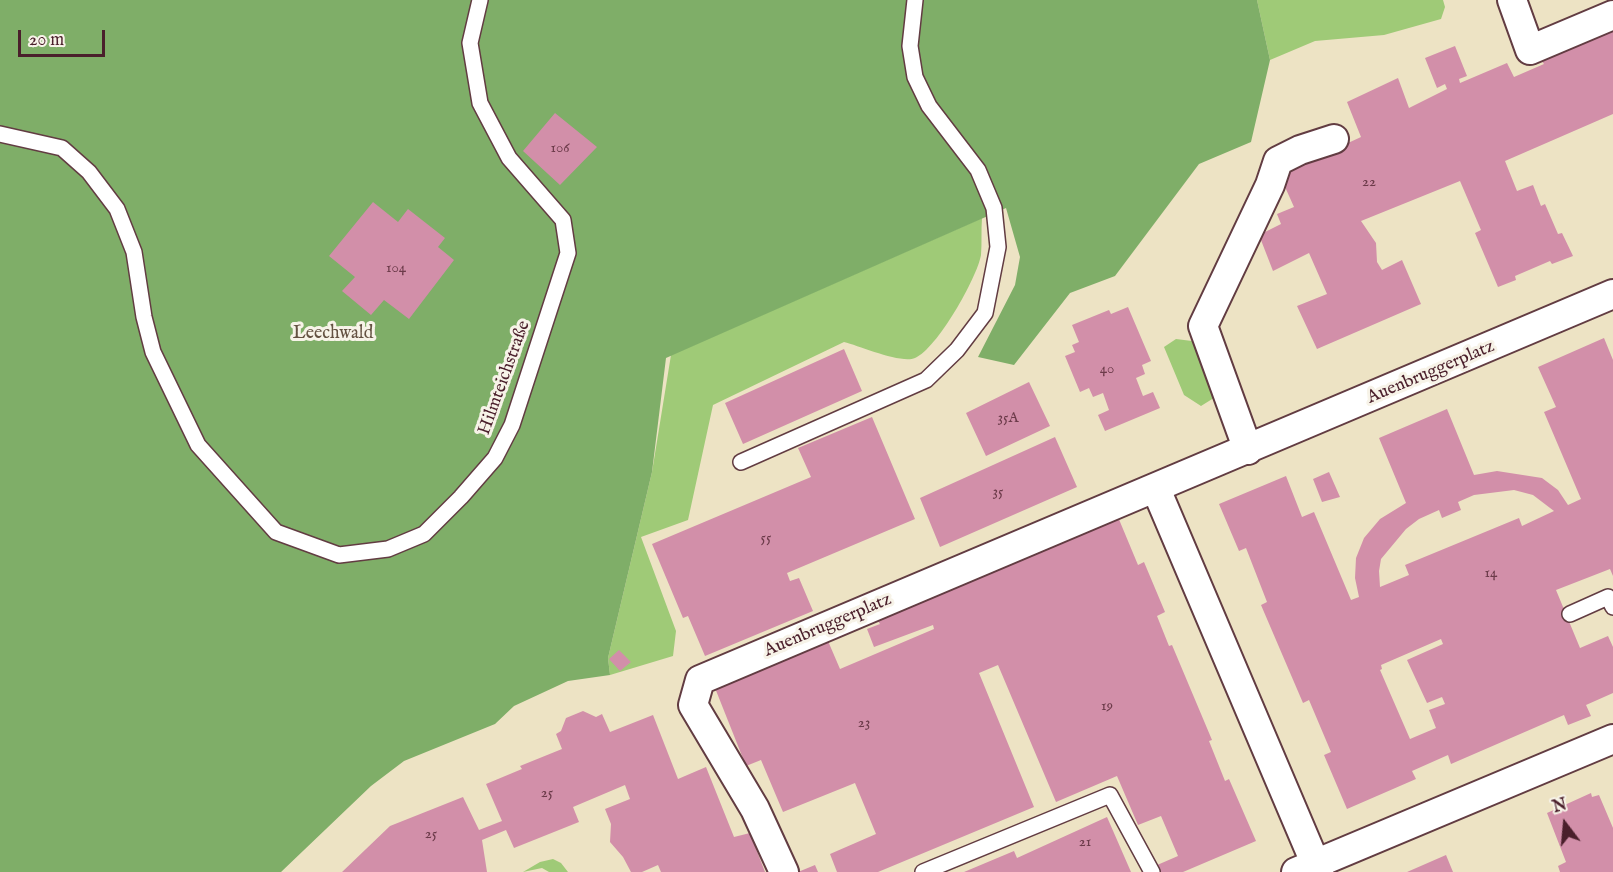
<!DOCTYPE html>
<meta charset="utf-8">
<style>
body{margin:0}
#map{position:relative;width:1613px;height:872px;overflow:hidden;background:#ede3c4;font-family:"IM FELL English",serif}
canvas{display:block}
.north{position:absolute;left:1535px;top:794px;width:60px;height:60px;-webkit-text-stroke:4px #f7f3e8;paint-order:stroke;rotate:344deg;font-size:16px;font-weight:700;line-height:24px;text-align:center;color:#4a1f2b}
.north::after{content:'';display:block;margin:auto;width:21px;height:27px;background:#4a1f2b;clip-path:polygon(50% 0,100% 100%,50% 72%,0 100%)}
.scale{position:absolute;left:18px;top:30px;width:87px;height:27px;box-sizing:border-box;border:3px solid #4a1f2b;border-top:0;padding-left:8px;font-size:18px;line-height:21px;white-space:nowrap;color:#4a1f2b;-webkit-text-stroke:4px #f7f3e8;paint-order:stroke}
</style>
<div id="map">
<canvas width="1613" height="872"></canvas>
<div class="north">N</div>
<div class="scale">20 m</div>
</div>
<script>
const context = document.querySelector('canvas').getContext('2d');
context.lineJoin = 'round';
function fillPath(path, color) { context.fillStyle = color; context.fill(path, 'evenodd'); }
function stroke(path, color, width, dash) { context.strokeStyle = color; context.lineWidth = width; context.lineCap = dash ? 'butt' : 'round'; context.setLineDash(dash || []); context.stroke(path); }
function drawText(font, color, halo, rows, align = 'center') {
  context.font = font + ' "IM FELL English",serif'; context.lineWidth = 6; context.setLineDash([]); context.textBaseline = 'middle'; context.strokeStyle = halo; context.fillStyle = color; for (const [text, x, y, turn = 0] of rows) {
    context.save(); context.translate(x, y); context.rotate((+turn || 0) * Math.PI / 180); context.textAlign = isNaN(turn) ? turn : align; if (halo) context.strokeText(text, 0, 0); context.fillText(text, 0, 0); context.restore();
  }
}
fillPath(new Path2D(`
 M1257,0H1443L1445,7L1441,19L1384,35L1315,41L1270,60Z
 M982,218C981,230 982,243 981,255C977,278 937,349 915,358C901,364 860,346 844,342L713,405L688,520L641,537L676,631L673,656L610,675L608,658L652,472L671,355Z
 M1176,339L1192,341L1212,368L1217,396L1201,406L1184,395L1164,347Z
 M553,859L561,863L568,872H549L542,868L523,872L540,862Z`), '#9fca77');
fillPath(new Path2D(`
 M0,0H1257L1270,60L1251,142L1199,164L1115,276L1070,293L1014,365L978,357L1015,285L1020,257L1006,208L666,358L652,472L608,658L610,675L568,681L514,706L495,724L404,761L371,786L281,872H0Z`), '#7fae68');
fillPath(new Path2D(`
 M1613,20V114L1505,161L1517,191L1533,185L1541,206L1545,204L1558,234L1562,233L1573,256L1552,264L1550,261L1515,276L1516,280L1498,287L1475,233L1481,230L1460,181L1361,221L1376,243L1377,262L1382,270L1402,260L1421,304L1317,349L1297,306L1327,294L1309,253L1273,271L1259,235L1281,224L1277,214L1294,207L1281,178L1283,173L1361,137L1347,102L1398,78L1409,108L1447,89L1445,84L1437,88L1425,58L1455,46L1467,76L1459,79L1460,83L1507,63L1514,77L1544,64L1541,60L1594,39L1592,38Z
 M555,113L597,147L560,185L523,151Z
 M373,202L398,222L408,209L445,238L438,247L454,260L409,319L384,300L371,315L342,291L355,277L329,256Z
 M1128,307L1151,361L1142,365L1145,374L1136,378L1143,396L1153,392L1160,408L1105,431L1098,415L1109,410L1103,393L1093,397L1089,388L1080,392L1065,356L1075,352L1072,345L1079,342L1072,325L1109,310L1111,314Z
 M1604,338L1613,360V576L1610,569L1556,590L1580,648L1608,636L1613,647V693L1586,705L1591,716L1568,725L1564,715L1451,764L1448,755L1412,771L1416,779L1347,809L1324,755L1331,752L1309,700L1303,703L1261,605L1267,602L1246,548L1239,551L1219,504L1286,476L1302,517L1314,512L1351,600L1359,597L1355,578L1356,558L1364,538L1380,519L1406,503L1379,438L1447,409L1474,475L1497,471L1542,478L1558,490L1568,505L1581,499L1544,412L1556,407L1538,367ZM1514,490L1533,495L1554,511L1522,526L1519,518L1405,565L1409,575L1380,587L1379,571L1381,559L1406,529L1419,519L1439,510L1442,518L1461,510L1458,502L1474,495ZM1441,639L1443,644L1407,660L1427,703L1442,697L1445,704L1429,710L1436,728L1410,739L1380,670L1382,669L1381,665Z
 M844,349L862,391L743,444L725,403Z
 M1029,382L1050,426L986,456L966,413Z
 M872,417L915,519L787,573L790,581L799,578L813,611L705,656L688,616L683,618L652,544L811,477L798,448Z
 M1055,437L1077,487L940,547L920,498Z
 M1329,472L1340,497L1322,502L1313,479Z
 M1118,517L1138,565L1144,562L1165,612L1157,616L1169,646L1172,645L1212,740L1209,741L1225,781L1229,779L1256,841L1183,872H1141L1178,856L1161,816L1138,825L1117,776L1056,802L998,665L979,673L1034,807L878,872H837L830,854L876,834L855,783L783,812L761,760L746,766L715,688L828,641L840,669L934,629L933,625L874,647L867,629L880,624L878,621Z
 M619,650L631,662L620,671L609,659Z
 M583,711L596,717L602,714L610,732L653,715L678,779L706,767L734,837L750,833L765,872H661L658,865L642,872H631L623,857L610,842L611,824L605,809L630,799L625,785L573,807L579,822L514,848L506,830L482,840L487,872H342L390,826L463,797L479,830L502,821L486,784L522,769L520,766L562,749L556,734L561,731L566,718Z
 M1591,793L1592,797L1599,795L1613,828V872H1560L1558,866L1566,862L1547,813Z
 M1107,817L1131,872H964L1014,851L1017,858Z
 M1446,855L1453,872H1407Z
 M815,865L818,872H798Z`), '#d28fa9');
const service = new Path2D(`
 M0,134L62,148L89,172L117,209L134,252L144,317L153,352L198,445L276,532L339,555L388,549L424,534L461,497L495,458L512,425L568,253L563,220L509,158L480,103L470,43L480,0
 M741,462L926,380L957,350L985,313L998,247L994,208L978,170L929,106L915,77L910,46L915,0
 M1570,614L1608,597L1613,607
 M923,872L1110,795L1152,872`);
const minor = new Path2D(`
 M1512,0L1530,50L1613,15
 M1248,450L1203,326L1270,185L1278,161L1300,150L1334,139
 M1156,489L1319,872
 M784,872L755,809L693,705L700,680L1613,294
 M1296,872L1613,739`);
stroke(service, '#623c42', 18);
stroke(minor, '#623c42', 32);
stroke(service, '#fff', 15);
stroke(minor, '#fff', 28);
drawText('15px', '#6c3b4a', null, [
 ["106",560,149],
 ["22",1369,183],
 ["104",396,269],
 ["40",1107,370],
 ["35A",1008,419],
 ["35",998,493],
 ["55",766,539],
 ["14",1491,574],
 ["19",1107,707],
 ["23",864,724],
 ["25",547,794],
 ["25",431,835],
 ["21",1085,843]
]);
drawText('18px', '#645242', '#f7f3e8', [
 ["Leechwald",333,334]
]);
drawText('18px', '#4a1f2b', '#f7f3e8', [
 ["Auenbruggerplatz",1431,373,-23],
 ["Hilmteichstraße",505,378,-70],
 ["Auenbruggerplatz",828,626,-23]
]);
</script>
